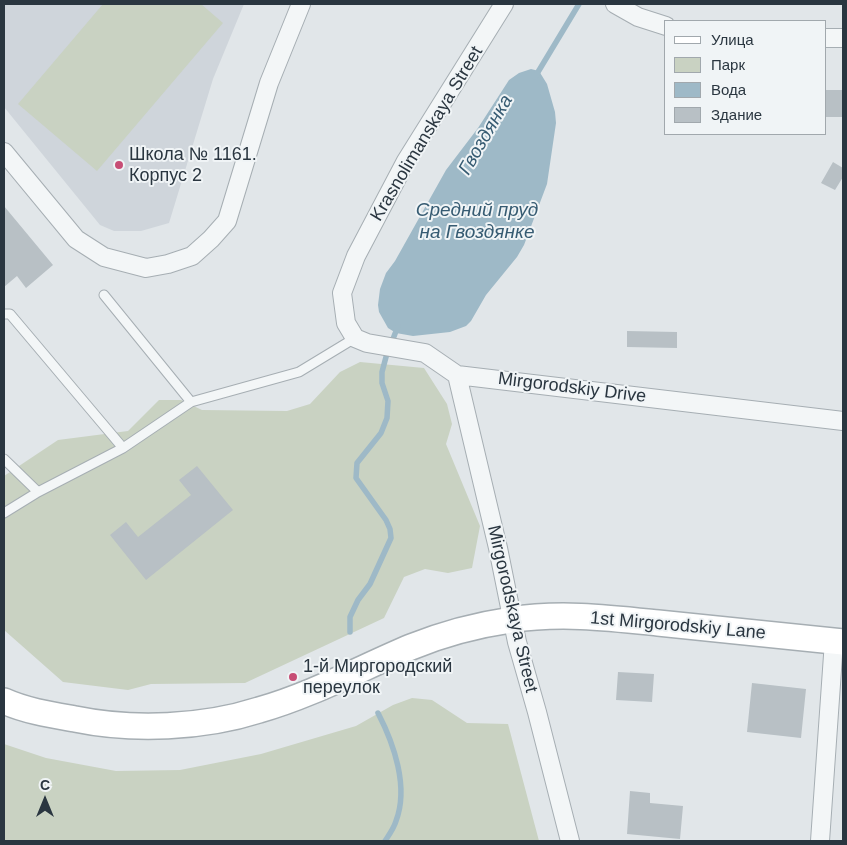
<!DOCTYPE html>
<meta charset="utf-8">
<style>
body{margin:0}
#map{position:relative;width:847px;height:845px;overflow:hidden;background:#e1e6e9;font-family:Helvetica,sans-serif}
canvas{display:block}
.frame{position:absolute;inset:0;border:5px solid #2a3640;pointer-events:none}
.legend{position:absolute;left:664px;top:20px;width:162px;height:115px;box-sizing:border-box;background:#f0f4f6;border:1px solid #a1a8ad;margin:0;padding:6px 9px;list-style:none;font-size:15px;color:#2a3640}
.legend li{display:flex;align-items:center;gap:10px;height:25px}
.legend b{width:25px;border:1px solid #a1a8ad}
.north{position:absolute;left:20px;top:775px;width:50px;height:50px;-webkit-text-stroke:4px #f0f4f6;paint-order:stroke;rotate:0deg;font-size:14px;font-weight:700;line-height:20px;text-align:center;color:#2a3640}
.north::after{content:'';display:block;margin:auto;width:18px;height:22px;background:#2a3640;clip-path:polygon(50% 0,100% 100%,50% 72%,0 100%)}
</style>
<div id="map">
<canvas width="847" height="845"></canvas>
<div class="frame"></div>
<ul class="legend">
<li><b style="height:6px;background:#fff"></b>Улица</li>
<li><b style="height:14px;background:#c9d2c2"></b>Парк</li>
<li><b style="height:14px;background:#9eb9c7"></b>Вода</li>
<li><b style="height:14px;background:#b8c0c5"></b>Здание</li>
</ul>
<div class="north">С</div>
</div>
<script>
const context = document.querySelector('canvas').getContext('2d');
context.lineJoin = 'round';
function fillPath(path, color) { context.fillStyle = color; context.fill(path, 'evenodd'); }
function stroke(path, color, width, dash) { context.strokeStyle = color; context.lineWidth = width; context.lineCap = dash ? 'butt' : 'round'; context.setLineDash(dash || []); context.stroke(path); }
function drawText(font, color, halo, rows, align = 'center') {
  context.font = font + ' Helvetica,sans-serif'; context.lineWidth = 4; context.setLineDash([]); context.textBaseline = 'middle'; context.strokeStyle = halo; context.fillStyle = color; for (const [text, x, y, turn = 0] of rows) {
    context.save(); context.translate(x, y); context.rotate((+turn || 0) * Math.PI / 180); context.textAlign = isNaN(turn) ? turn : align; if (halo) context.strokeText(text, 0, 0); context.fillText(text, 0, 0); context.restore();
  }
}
fillPath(new Path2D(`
 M4,4H244L213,79L169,223L141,231H114L100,225L4,107Z`), '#cfd5db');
fillPath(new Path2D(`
 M103,4H201L223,23L97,171L18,104Z
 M360,362L424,368L447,404L452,424L446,444L480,526L472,568L448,573L425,569L404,577L384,618L245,683L151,684L128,690L63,682L4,630V476L58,440L128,431L159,400H181L202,410L287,411L310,404L340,372Z
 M412,698L432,700L467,723L508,724L539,841H4V744L46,758L116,771L180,770L261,754L356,726L393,705Z`), '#c9d2c2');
fillPath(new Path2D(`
 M531,69L539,71L547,84L555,112L556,123L547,184L524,245L517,257L486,295L471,321L466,326L450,332L413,336L396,333L388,328L379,312L378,305L380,289L386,273L395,261L446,170L478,128L509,80L519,73Z`), '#9eb9c7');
stroke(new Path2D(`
 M535,77L579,4
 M350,632V617L358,600L370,584L391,538L390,529L386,520L356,478L357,463L381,433L387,418L388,401L382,383V372L386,357L398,326
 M378,713C394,744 409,787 396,821C394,828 389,835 385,841`), '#9eb9c7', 5.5);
fillPath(new Path2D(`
 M826,90H843V117H826Z
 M833,162L843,168V177L835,190L821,183Z
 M4,206L53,265L26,288L17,276L4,287Z
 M627,331L677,332V348L627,347Z
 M197,466L233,510L146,580L110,535L126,522L138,537L191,495L179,480Z
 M618,672L654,674L652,702L616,700Z
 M752,683L806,689L801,738L747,732Z
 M630,791L650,793V803L683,806L680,839L627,834Z`), '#b8c0c5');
const lane = new Path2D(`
 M104,295L191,402
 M4,314H10L123,448
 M4,459L38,492
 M4,513L38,492L123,448L191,402L299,372L355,338`);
const street = new Path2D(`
 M504,4L406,161L356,256L342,293L346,323L355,338L367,343L425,353L457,375L843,421
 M615,4L638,17L666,26
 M826,38H843
 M4,152L76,239L104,257L146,268L168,264L192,256L211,239L227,221L269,83L301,4
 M457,375L498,548L517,642L537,712L570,841
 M820,841L834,641`);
const secondary = new Path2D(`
 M4,701C26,711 52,715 75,719C133,731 203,728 259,710C312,695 361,668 411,647C443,634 477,625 511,620C560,612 610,618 658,623C720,629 781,636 843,642`);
stroke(lane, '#a6aeb3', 11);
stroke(street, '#a6aeb3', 20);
stroke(secondary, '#a6aeb3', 28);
stroke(lane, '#f3f6f7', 9);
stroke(street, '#f3f6f7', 18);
stroke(secondary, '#fff', 25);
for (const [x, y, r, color] of [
 [119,165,5,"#c74d75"],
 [293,677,5,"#c74d75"]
]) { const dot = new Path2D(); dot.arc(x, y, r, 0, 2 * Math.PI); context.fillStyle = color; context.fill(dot); stroke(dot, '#f0f4f6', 2); }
drawText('18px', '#2a3640', '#f0f4f6', [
 ["Krasnolimanskaya Street",427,134,-59],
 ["Mirgorodskiy Drive",572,388,7],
 ["Mirgorodskaya Street",512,609,77],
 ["1st Mirgorodskiy Lane",678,626,5]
]);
drawText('18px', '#2a3640', '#f0f4f6', [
 ["Школа № 1161.",129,155],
 ["Корпус 2",129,176],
 ["1-й Миргородский",303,667],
 ["переулок",303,688]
], 'left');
drawText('italic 19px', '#365b72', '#f0f4f6', [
 ["Гвоздянка",486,135,-60],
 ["Средний пруд",477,211],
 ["на Гвоздянке",477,233]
]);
</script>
